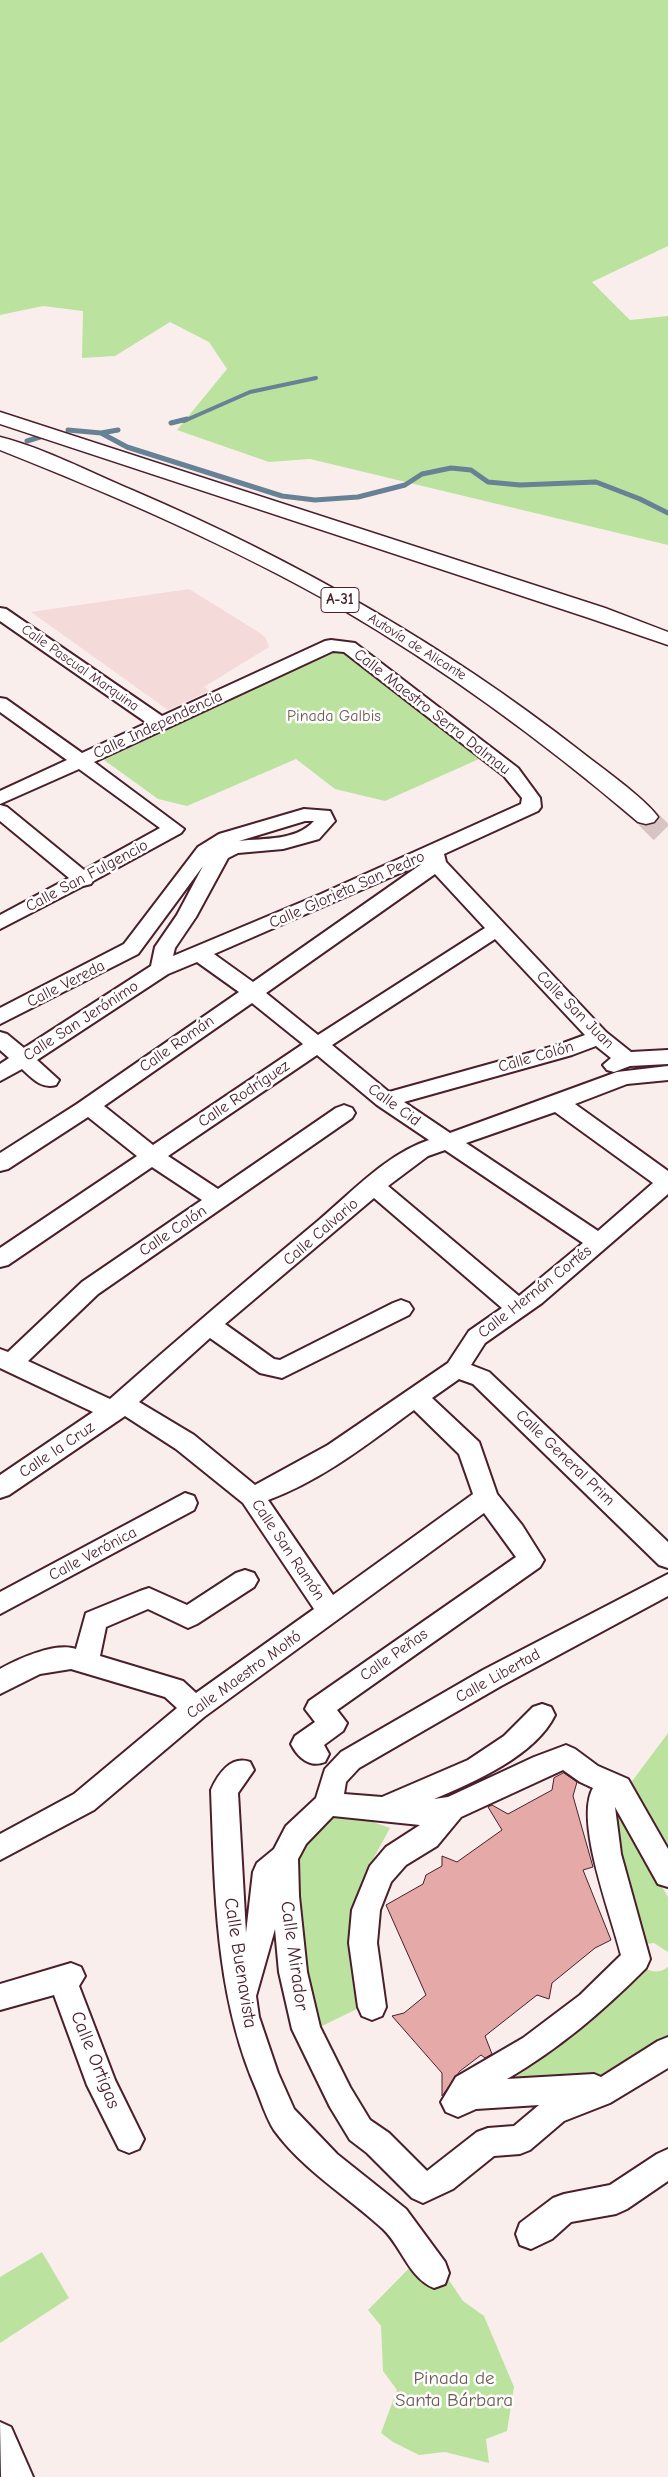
<!DOCTYPE html>
<meta charset="utf-8">
<style>
body{margin:0}
canvas{display:block;background:#faeeed}
</style>
<canvas width="668" height="2477"></canvas>
<script>
const context = document.querySelector('canvas').getContext('2d');
context.lineJoin = 'round';
function fillPath(path, color) { context.fillStyle = color; context.fill(path, 'evenodd'); }
function stroke(path, color, width, dash) { context.strokeStyle = color; context.lineWidth = width; context.lineCap = dash ? 'butt' : 'round'; context.setLineDash(dash || []); context.stroke(path); }
function drawText(font, color, halo, rows, align = 'center') {
  context.font = font + ' "Comic Neue",sans-serif'; context.lineWidth = 5; context.setLineDash([]); context.textBaseline = 'middle'; context.strokeStyle = halo; context.fillStyle = color; for (const [text, x, y, turn = 0] of rows) {
    context.save(); context.translate(x, y); context.rotate((+turn || 0) * Math.PI / 180); context.textAlign = isNaN(turn) ? turn : align; if (halo) context.strokeText(text, 0, 0); context.fillText(text, 0, 0); context.restore();
  }
}
fillPath(new Path2D(`
 M189,589L260,633L266,638L269,647L204,687L209,691L168,710L31,612Z`), '#f4dad8');
fillPath(new Path2D(`
 M0,0H668V246L592,282L630,320L668,316V545L310,459L269,462L177,430L227,369L209,342L170,322L115,356L82,358L83,311L43,306L0,315Z
 M331,652H346L479,759L385,801L335,789L296,759L187,806L158,799L104,760Z
 M668,1733V1861L627,1788Z
 M610,1799L668,1897V1952L654,1943L646,1944L617,1859Z
 M343,1815L370,1821L390,1828L371,1863L359,1894L363,2006L318,2028L302,1972L297,1855L320,1821Z
 M641,1966C651,1972 658,1974 668,1967V2037L644,2055L601,2078H491Z
 M428,2249L463,2301L484,2316L514,2387L507,2431L486,2439L489,2463L445,2452L419,2455L393,2442L381,2433L397,2390L383,2371L381,2326L368,2310Z
 M42,2252L69,2298L0,2343V2277Z`), '#bbe39f');
stroke(new Path2D(`
 M184,421L250,392L316,378`), '#678295', 4);
stroke(new Path2D(`
 M171,423L187,419
 M68,430L101,433L118,430
 M101,433L127,447L282,496L315,500L358,497L405,485L422,474L451,468L471,470L488,482L520,485L596,482L640,499L668,513
 M27,441L40,437`), '#678295', 5);
const building = new Path2D(`
 M564,1773L577,1782L573,1796L593,1867L583,1870L611,1940L595,1948L552,1983L549,1999L537,1995L485,2036L492,2054L485,2058L481,2055L460,2071L442,2096V2073L392,2016L404,2013L426,1995L386,1905L423,1884L426,1875L442,1866V1856L457,1862L502,1830L488,1807L492,1805L508,1814L552,1790L554,1778Z`);
fillPath(building, '#e5aaa7');
stroke(building, '#4a1f2b', 1);
stroke(new Path2D(`
 M646,817L668,839`), '#d7c5c6', 22, [22, 11]);
const street = new Path2D(`
 M0,608L6,609L162,716L325,641L331,640L355,643L518,768L540,798L541,807L538,811L444,854L446,862L606,1032L631,1052L668,1050V1064L630,1066L614,1072L607,1070L603,1065L611,1058L596,1046L572,1055L404,1102L450,1133L617,1072L668,1066V1080L627,1084L575,1104L668,1171V1194L542,1303L485,1343L471,1365L489,1372L668,1542V1568L659,1565L473,1384L459,1379L432,1398L479,1442L497,1494L522,1525L544,1560L540,1567L337,1710L347,1723L343,1731L324,1745L329,1754L325,1762C310,1768 298,1758 291,1744L295,1736L315,1722L305,1709L309,1701L516,1557L484,1513L204,1717L94,1810L0,1860V1834L74,1794L177,1708L165,1697L71,1669L40,1674L0,1694V1669C18,1659 55,1642 76,1649L86,1613L140,1591L149,1588L187,1605L236,1573L245,1570L254,1573L258,1580L254,1587L197,1624L188,1628L148,1609L106,1627L100,1656L183,1681L196,1693L314,1609L243,1503L176,1449L125,1416L9,1495L0,1498V1475L93,1412L0,1368V1349L8,1352L82,1282L202,1200L152,1167L8,1265L0,1267V1248L137,1156L88,1117L8,1169L0,1171V1153L77,1104L239,992L197,962L168,974L37,1060L59,1080L56,1085C41,1089 33,1079 22,1069L0,1081V1064L9,1058L0,1050V1032L7,1034L24,1048L151,966L155,947L177,915L203,866L138,954L0,1024V1008L124,944L198,847L219,834L304,809L330,811L335,821L319,839L283,849L238,853L228,858L196,917L175,948L173,956L321,894L521,804L522,798L504,776L344,652L333,651L94,762L184,829L181,833L93,881L91,884L83,886L0,929V915L69,878L0,821V805L7,807L84,870L160,828L79,769L0,804V791L67,760L0,712V698L6,699L82,753L147,723L0,621ZM305,821H314C296,841 265,838 239,841ZM423,863L253,982L214,954ZM435,874L485,928L318,1035L266,993ZM495,939L585,1035L558,1045L389,1092L332,1045ZM252,1003L303,1044L153,1145L104,1106ZM317,1055L377,1105L429,1140C387,1154 352,1192 319,1220C248,1279 179,1338 110,1399L28,1361L98,1294L352,1118L355,1113L352,1108L344,1105L336,1108L218,1189L168,1156ZM555,1112L653,1183L598,1231L466,1143ZM445,1150L583,1243L519,1296L388,1186L428,1156ZM374,1198L502,1308L469,1331L448,1363L328,1445L255,1485L194,1435L139,1402L210,1338L260,1373L282,1378L409,1315L413,1309L409,1303L401,1300L393,1303L280,1360L274,1359L225,1324ZM414,1410L459,1454L473,1494L333,1595L268,1500C321,1481 369,1443 414,1410Z
 M185,1493L194,1496L197,1503L194,1510L0,1614V1592Z
 M668,1574V1596L501,1686L359,1768L346,1782L344,1794L382,1797L468,1760L504,1736L533,1707L542,1704L551,1707L555,1715C535,1756 474,1782 434,1799L448,1797L534,1757L566,1745L575,1749L598,1766L628,1779L668,1849V1887L658,1884L615,1807L621,1854L650,1959L646,1968C602,2012 560,2048 507,2079L594,2074L601,2077L658,2041L668,2037V2068L610,2103L564,2121L530,2150L520,2154L494,2156L453,2189L423,2203L412,2198L367,2153L350,2140L330,2107L292,2029L279,1972L275,1929L256,1996L259,2017L278,2073L294,2109L337,2154L406,2209L445,2262L449,2273L445,2284L434,2288C409,2278 402,2247 383,2229C347,2196 303,2170 274,2130C267,2119 262,2104 257,2091C215,1996 215,1892 211,1790C218,1774 231,1755 250,1762L254,1770L238,1793L246,1933L253,1872L257,1863L274,1849L286,1826L316,1798L325,1769L341,1752L483,1670ZM563,1770L580,1782L593,1788C574,1821 612,1917 621,1955L580,1995L523,2038L456,2077L441,2102L446,2112L458,2117L476,2109L539,2105L514,2126L488,2128L477,2132L427,2171L389,2133L370,2120L350,2087L320,2027L307,1972L299,1896L298,1859L306,1844L333,1816L420,1825L386,1847L370,1866L352,1910L349,1943L358,2007L362,2016L372,2020L382,2016L386,2007L377,1943L380,1910L391,1882L406,1865L437,1846L461,1817Z
 M71,1963L81,1967L85,1976L79,1986L115,2080L144,2139L139,2149L129,2153L119,2149L87,2085L54,1995L0,2010V1984Z
 M668,2149V2181L627,2209L616,2214L571,2222L552,2239L531,2249L520,2245L516,2234L520,2223L553,2198L564,2194L610,2185L657,2154Z
 M0,2422L11,2427L33,2477H1Z`);
const highway = new Path2D(`
 M0,412L605,608L668,632V645L589,618L0,424Z
 M0,437C41,447 92,473 132,490C291,558 442,643 579,750C599,766 645,798 658,817L654,822L646,824L638,822C544,742 446,670 340,608C231,546 116,496 0,450Z`);
stroke(street, '#4a1f2b', 4);
stroke(highway, '#4a1f2b', 3);
fillPath(street, '#fff');
fillPath(highway, '#fff');
drawText('14px', '#4a1f2b', '#fff', [
 ["Autovía de Alicante",417,647,32],
 ["Calle Pascual Marquina",80,668,35]
]);
for (const [x, y, w] of [
 [340,600,38]
]) { const box = new Path2D(); box.roundRect(x - w / 2, y - 12.5, w, 25, 4); context.fillStyle = '#fff'; context.fill(box); stroke(box, '#4a1f2b', 1); }
drawText('bold 15px', '#4a1f2b', null, [
 ["A-31",340,600]
]);
drawText('16px', '#4a1f2b', '#fff', [
 ["Calle Maestro Serra Dalmau",432,712,38],
 ["Calle Independencia",158,725,-25],
 ["Calle San Fulgencio",87,876,-28],
 ["Calle Glorieta San Pedro",347,890,-24],
 ["Calle Vereda",66,984,-27],
 ["Calle San Juan",575,1010,45],
 ["Calle San Jerónimo",81,1021,-33],
 ["Calle Román",177,1044,-35],
 ["Calle Colón",536,1057,-16],
 ["Calle Rodríguez",244,1094,-34],
 ["Calle Cid",394,1105,36],
 ["Calle Colón",173,1231,-34],
 ["Calle Calvario",321,1232,-41],
 ["Calle Hernán Cortés",535,1292,-38],
 ["Calle la Cruz",57,1450,-34],
 ["Calle General Prim",565,1458,44],
 ["Calle San Ramón",288,1550,56],
 ["Calle Verónica",93,1554,-28],
 ["Calle Peñas",394,1655,-35],
 ["Calle Maestro Moltó",244,1675,-36],
 ["Calle Libertad",498,1676,-29]
]);
drawText('16px', '#6c5a4e', '#fff', [
 ["Pinada Galbis",334,716]
]);
drawText('19px', '#4a1f2b', '#fff', [
 ["Calle Mirador",294,1956,82],
 ["Calle Buenavista",240,1963,81],
 ["Calle Ortigas",95,2060,68]
]);
drawText('19px', '#6c5a4e', '#fff', [
 ["Pinada de",454,2379],
 ["Santa Bárbara",454,2401]
]);
</script>
